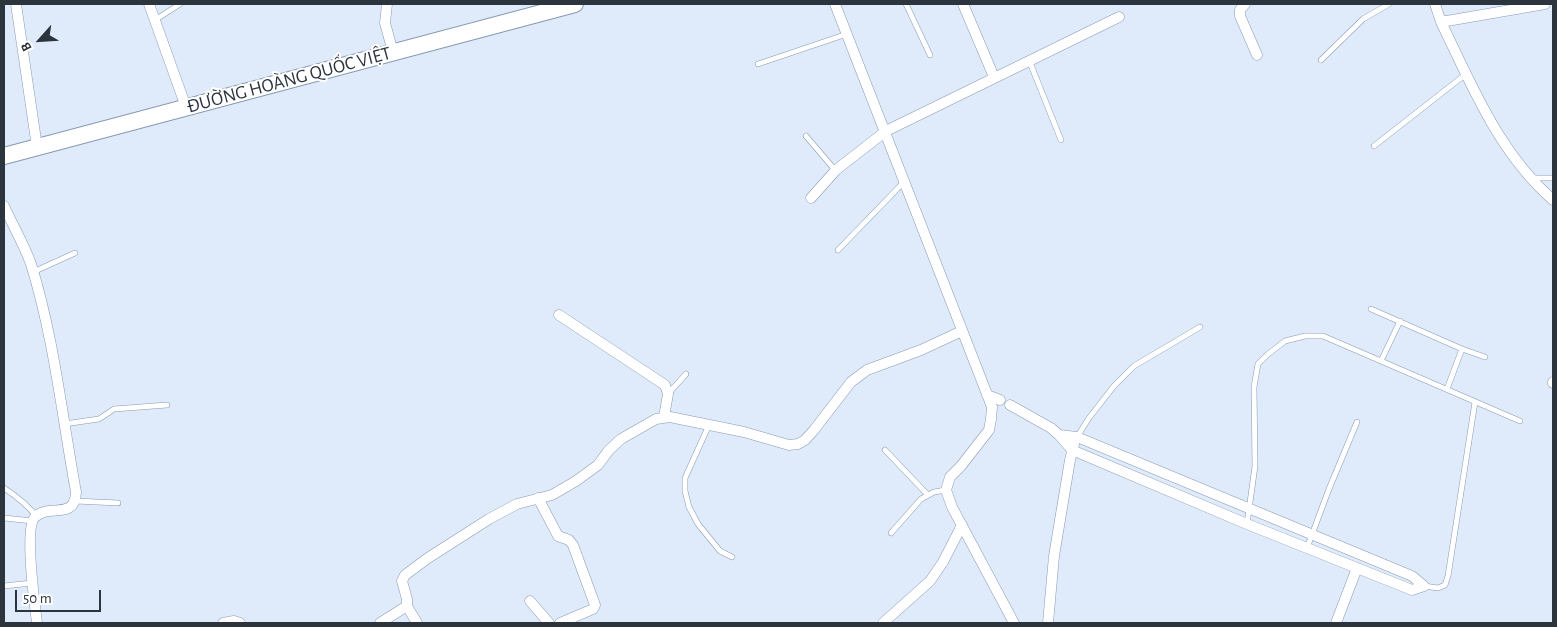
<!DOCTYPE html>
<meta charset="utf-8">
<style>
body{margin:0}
#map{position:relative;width:1557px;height:627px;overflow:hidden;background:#dfebfb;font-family:"Alegreya Sans",sans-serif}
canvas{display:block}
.frame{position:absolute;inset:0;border:5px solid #2c343e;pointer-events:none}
.north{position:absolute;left:15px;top:15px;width:50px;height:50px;-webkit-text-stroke:4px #fff;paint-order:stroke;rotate:244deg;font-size:14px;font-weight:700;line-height:20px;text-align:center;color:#2c343e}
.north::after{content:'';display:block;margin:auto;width:18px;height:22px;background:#2c343e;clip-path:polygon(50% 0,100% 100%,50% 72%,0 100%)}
.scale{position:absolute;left:15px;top:590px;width:86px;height:22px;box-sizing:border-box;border:2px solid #2c343e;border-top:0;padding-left:6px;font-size:15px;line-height:18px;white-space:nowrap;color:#2c343e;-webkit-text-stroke:4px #fff;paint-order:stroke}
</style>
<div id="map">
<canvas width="1557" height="627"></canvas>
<div class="frame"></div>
<div class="north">B</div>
<div class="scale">50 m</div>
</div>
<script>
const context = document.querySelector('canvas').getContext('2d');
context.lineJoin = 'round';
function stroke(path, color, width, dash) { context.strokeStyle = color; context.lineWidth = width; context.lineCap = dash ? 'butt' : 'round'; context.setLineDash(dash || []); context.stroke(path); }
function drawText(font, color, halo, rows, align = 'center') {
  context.font = font + ' "Alegreya Sans",sans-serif'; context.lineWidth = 4; context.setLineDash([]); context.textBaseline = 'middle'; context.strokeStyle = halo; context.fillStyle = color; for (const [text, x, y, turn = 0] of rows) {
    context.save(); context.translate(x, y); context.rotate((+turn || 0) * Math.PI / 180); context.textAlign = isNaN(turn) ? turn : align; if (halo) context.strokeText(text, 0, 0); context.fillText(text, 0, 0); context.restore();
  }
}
const service = new Path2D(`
 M906,4L930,55
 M155,20L180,4
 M1029,60L1061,140
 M1321,60L1363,19L1389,4
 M758,64L847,34
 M806,136L835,170
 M1374,146L1466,74
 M1531,178H1553
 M838,250L904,182
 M33,272L75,253
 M1371,309L1462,349L1485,357
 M1381,361L1400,321
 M1447,389L1462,349
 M668,394L686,374
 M64,424L99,419L114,409L167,405
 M709,425L685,478V491L689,507L698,524L720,551L732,557
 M1077,437L1089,418L1114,386L1134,366L1200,327
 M885,450L927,494
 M4,488C16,496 27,504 36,516
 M76,501L118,503
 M4,518L33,521
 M1247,524L1255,466L1254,387L1258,364L1267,355L1285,341L1305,336H1323L1520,421
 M891,533L921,499L934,492L946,490
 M1307,548L1329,489L1357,422
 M4,586L32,583
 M1424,586L1438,588L1445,585L1448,576L1475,402`);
const minor = new Path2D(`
 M16,4L37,147
 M149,4L186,107
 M387,4L385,23L393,52
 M835,4L992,407L991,419L989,430L961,466L950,477L946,490L952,507L1014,623
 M963,4L994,77
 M1245,4L1240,10V16L1257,55
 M1435,4L1441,22C1472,86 1499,153 1553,200
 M1441,22L1545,4
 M811,198L836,170L886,131L1119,17
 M4,206C13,226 24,244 31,264C54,338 62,416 76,492C75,521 49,503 35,517C24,528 35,606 37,623
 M559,315L665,385L668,394L664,417
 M1553,383V382
 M987,395L1000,400
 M1010,405L1051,428L1059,435
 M1059,435L1077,437L1412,576L1424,586L1412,590L1247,524L1072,450Z
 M538,498L558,536L569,540L573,545L595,605L593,609L560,623
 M530,601L549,623
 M407,606L417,623
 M223,623L234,621L240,623
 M380,623L407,606V599L402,581L405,575L428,558L489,519L517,504L552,495L576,481L598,465L609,450L621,439L656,419L670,417L744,432L789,445L798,444L805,440L814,430L851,382L867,370L921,350L962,331
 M883,623L930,581L943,562L962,525
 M1048,623L1054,556L1070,460L1074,444
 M1336,623L1357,568`);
const trunk = new Path2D(`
 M4,156L575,4`);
stroke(service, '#879ab3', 6);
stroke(minor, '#879ab3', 11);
stroke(trunk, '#879ab3', 18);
stroke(service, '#fff', 5);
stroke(minor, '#fff', 10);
stroke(trunk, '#fff', 16);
drawText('19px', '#2c343e', '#fff', [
 ["ĐƯỜNG HOÀNG QUỐC VIỆT",289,80,-15]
]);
</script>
